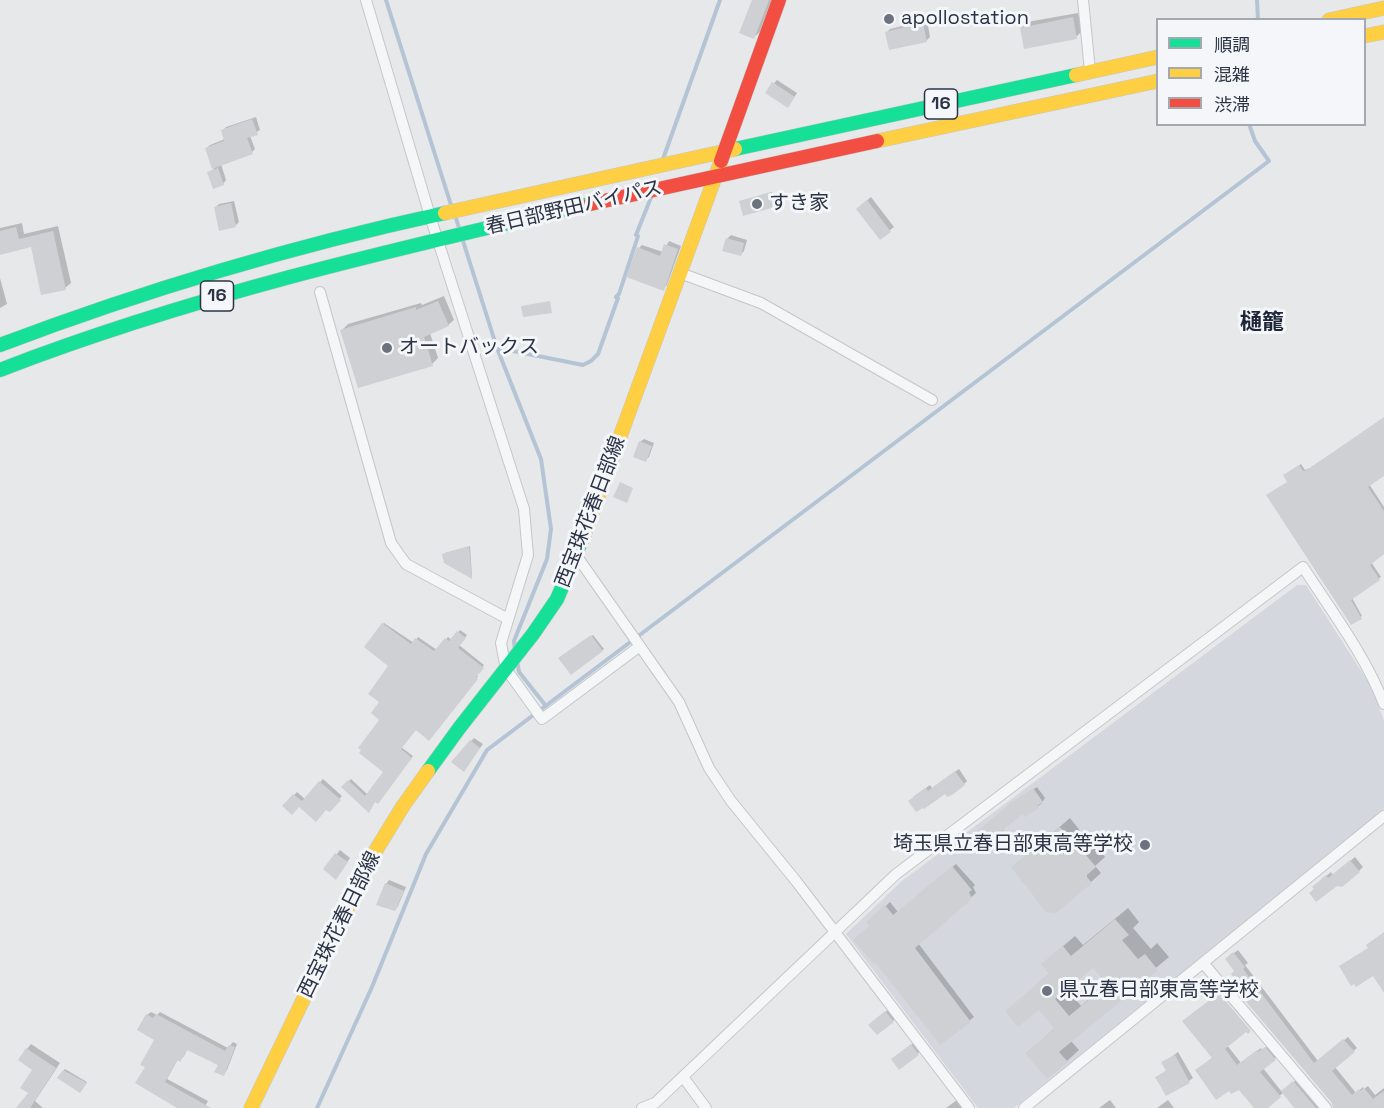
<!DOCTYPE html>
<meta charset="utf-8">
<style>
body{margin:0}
#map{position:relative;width:1384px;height:1108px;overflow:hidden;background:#e6e8ea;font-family:"Space Grotesk","Noto Sans JP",sans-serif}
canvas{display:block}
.legend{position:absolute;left:1156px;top:18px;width:210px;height:108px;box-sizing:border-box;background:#f4f6f9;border:2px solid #a4a8b1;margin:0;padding:8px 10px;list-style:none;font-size:18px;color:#2b3445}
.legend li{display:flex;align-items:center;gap:12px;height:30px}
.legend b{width:30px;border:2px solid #a4a8b1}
</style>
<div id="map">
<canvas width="1384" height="1108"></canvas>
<ul class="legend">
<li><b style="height:8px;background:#16e098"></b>順調</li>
<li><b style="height:8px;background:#ffcf43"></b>混雑</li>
<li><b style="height:8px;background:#f24e42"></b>渋滞</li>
</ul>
</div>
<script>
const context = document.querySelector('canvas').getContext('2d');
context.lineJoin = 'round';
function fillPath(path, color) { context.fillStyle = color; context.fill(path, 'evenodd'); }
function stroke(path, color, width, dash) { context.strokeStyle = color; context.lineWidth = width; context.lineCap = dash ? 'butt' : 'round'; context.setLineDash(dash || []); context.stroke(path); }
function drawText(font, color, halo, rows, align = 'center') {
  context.font = font + ' "Space Grotesk","Noto Sans JP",sans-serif'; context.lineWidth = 6; context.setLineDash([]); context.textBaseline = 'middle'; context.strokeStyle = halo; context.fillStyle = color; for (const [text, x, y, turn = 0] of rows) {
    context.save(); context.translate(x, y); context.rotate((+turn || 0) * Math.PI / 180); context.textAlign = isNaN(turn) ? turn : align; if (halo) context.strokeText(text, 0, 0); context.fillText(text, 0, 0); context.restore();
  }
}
fillPath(new Path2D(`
 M1297,585H1306L1372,688L1384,721V809L1014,1108H978L846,934L902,881Z`), '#d4d7dd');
fillPath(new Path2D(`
 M754,0H772L760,32L754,37Z
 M1078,13L1082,31L1076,37L1021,28L1027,22Z
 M927,20L930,37L927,40L887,32L890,29Z
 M777,80L797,93L791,102L774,83Z
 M256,117L260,130L250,136L255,149L252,152L221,164L226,180L223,184L209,172L214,169L207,148L210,145L225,139L222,131L226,127Z
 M772,192L776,204L774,206L741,201Z
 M871,197L894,227L880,238L861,205Z
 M234,201L239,222L236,225L215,208L219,204Z
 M22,223L24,234L58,226L71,283L65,288L32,246L0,253V228Z
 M731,235L747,240L744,251L740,255L727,239Z
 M669,241L681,246L667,285L663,289L639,248L642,245L663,252Z
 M0,278L7,304L0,308Z
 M444,296L454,320L448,325L430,333L438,358L432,364L342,330L348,324L421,303L422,305Z
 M1384,419V474L1369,484L1384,507V553L1371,562L1381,577L1352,598L1362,616L1351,623L1286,474L1301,464L1305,470L1310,468Z
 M644,439L654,443L649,457L645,460L640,442Z
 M470,546L472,576L471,577L445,553Z
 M384,623L414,643L418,637L437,650L448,637L452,640L460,630L467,635L459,645L484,665L476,675L478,676L429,739L416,729L401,747L413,756L379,800H375L371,809L343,787L351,779L368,795L386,772L381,702L391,667L383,624Z
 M593,635L604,649L571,673L561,657Z
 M474,738L483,744L467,766L471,741Z
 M959,769L967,781L964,784L945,792L913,797L930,785L932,788Z
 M323,779L342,796L329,810L299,806H284L297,792L305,799Z
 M1037,787L1045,798L1041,804L1025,815L1023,812L1003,828L1004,830L995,838L1017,800Z
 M1070,818L1089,842L1092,840L1105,857L1095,866L1101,873L1091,882L1013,867Z
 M340,850L350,858L339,874L325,869Z
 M1355,857L1363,867L1359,871L1337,884L1315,889L1318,883L1331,872L1333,875Z
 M956,864L975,885L973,887L976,893L918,943L974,1017L940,1043L868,923L890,902L898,912Z
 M389,880L406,887L398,906L395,910L386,884Z
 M1128,908L1139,922L1133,928L1151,949L1157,943L1169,957L1070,1040L1079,1050L1067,1061L1027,1053L1055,1028L1039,1008L1007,1011L1050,973L1043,964L1055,953L1075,936L1083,945ZM1094,966L1108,983L1081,1006L1067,988Z
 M1238,950L1248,963L1245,965L1318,1061L1348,1037L1357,1048L1335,1067L1356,1093L1363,1087L1364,1089L1368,1086L1375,1095L1384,1088V1108H1334L1333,1103L1237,980L1230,956Z
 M1223,991L1253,1027L1248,1032L1246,1029L1227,1045L1241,1063L1261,1048L1262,1050L1269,1045L1278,1056L1263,1068L1282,1092L1297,1079L1322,1108H1296L1284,1092L1266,1108H1258L1240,1088L1232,1092L1230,1089L1216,1098L1197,1070L1213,1057L1184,1021L1218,995L1249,1031L1251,1029L1221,993Z
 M889,1009L896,1018L893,1021H874Z
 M151,1012L157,1015L160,1012L228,1048L233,1042L237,1044L227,1070L224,1074L220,1065L188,1048L184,1056L180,1060L178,1059L167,1079L208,1101L204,1108H179L147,1067L156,1040L147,1015Z
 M915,1042L922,1050L899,1068L896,1056Z
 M31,1044L60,1063L35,1101L43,1108H18L30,1093L34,1069L27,1049Z
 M1178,1052L1193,1078L1189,1081L1157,1077L1167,1070L1163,1063Z
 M65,1069L87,1082L80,1091L59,1077Z
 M957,1100L962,1108H946Z
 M1110,1100L1116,1108H1099Z
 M1168,1100L1174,1108H1157Z`), '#0003');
stroke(new Path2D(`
 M386,0L451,205
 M1257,0L1258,20
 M663,159L720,0
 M455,215L460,231
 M463,241L497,348L541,459L551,529L547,559L514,641L515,650
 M498,348L583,365L591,361L598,354L618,298L616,297L619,294L638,236L636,235L652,195
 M517,660L519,672L546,706
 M317,1108L372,987L426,854L487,750L1269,161L1255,141L1249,124`), '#b4c4d5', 4);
fillPath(new Path2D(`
 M752,0H769L754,39L739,33Z
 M1073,17L1077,39L1024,49L1020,28Z
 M923,23L927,42L889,50L885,32Z
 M772,82L795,97L788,108L765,93Z
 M252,119L258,135L247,138L253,154L212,169L205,148L224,141L221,130Z
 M218,168L224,185L213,189L207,172Z
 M771,192L775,207L743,216L739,201Z
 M867,200L891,232L880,240L856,209Z
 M231,203L236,227L219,231L214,207Z
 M16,227L19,239L53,231L66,290L41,295L31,247L0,255V231Z
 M726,238L744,243L741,256L722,251Z
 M664,244L678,249L664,291L626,277L637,247L660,256Z
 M438,301L449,326L424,337L433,366L358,388L340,330L416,307V310Z
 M550,301L552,313L523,317L521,306Z
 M1384,417V476L1368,487L1384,511V554L1370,565L1380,580L1351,600L1362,619L1351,625L1266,495L1287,482L1283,475L1299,465L1303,471L1307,470Z
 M639,441L652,446L646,462L633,457Z
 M620,482L633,488L627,503L613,497Z
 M469,546L472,579L444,563L442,554Z
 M382,623L411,644L415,638L434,651L445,638L449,641L457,631L466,638L458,648L484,668L476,677L478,679L429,741L416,730L401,749L412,758L378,804L375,802L369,813L341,787L348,780L365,796L383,772L359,753L361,750L358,748L379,720L371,713L379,702L368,694L388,666L364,647Z
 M591,635L603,651L571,675L558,658Z
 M470,740L480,748L464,772L451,762Z
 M955,771L965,785L952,795L947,797L945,794L924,809L923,808L916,812L908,801L926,788L928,791Z
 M319,781L341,800L330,812L326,810L316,822L299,807L292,815L282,806L293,794L302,801Z
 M1033,788L1043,802L1037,806L1039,808L1025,817L1022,814L1001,832L1003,834L995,840L993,838L978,850L968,839L1012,802Z
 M1060,827L1079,851L1081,849L1096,867L1087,875V877L1092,883L1056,913L1046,912L1011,867Z
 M335,853L348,862L336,880L323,869Z
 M1350,860L1360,872L1342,887L1337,886L1316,902L1309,893L1314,889L1312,887L1326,875L1328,878Z
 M952,866L972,890L969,892L972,899L915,948L971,1022L940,1045L876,963L874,964L853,940L869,926L866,922L885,905L893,915Z
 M385,883L404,891L395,911L376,905Z
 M1115,919L1129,935L1122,940L1138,959L1145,954L1158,970L1059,1052L1068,1062L1047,1079L1025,1053L1053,1030V1027L1039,1010L1018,1027L1005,1011L1049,974L1041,964L1063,946L1071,956ZM1093,968L1107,985L1069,1016L1055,999Z
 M1384,932V993L1373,976L1356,987L1354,984L1351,986L1339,966L1368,948L1366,945Z
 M1233,952L1245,967L1243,969L1314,1063L1343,1039L1355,1052L1332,1071L1352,1095L1359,1089L1360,1091L1364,1088L1373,1099L1384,1091V1108H1333L1332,1103L1231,984L1236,980L1231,974L1234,971L1225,959Z
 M1219,993L1251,1031L1248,1034L1246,1032L1225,1049L1237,1065L1257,1050L1258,1052L1265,1047L1276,1060L1260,1072L1281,1097L1268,1108H1254L1239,1090L1231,1094L1229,1091L1216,1100L1195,1070L1212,1058L1182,1021Z
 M885,1011L894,1022L877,1035L868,1025Z
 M146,1014L153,1018L156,1014L225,1051L229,1045L235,1047L224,1076L214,1072L218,1065L187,1050L180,1062L177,1060L165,1082L211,1108H177L135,1083L145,1067L140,1065L154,1040L137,1030Z
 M911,1044L919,1055L899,1070L891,1059Z
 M26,1048L56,1068L30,1108H16L28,1093L20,1088L32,1070L18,1060Z
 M1175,1055L1190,1083L1166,1096L1155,1077L1166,1071L1161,1062Z
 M63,1070L87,1083L80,1093L57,1078Z
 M1293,1081L1316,1108H1294L1281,1091Z`), '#ced0d3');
const street = new Path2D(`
 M366,0L430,216L524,509L528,555L501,643L506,669L542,719L640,646
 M1083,0L1090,71
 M680,273L761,303L932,400
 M320,292L391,543L406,564L508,619
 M576,555L679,702L709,768L731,801L796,881L969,1108
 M1204,964L1326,1108
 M683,1077L706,1108
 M642,1108L655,1103L895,875L1303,567C1332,612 1365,655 1384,704
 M1024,1108L1384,816`);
const fast = new Path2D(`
 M735,149L1076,75
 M0,345C145,290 293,246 445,213
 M0,370C191,296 391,250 590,204
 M428,771L460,727L533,634L557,599L584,535`);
const slow = new Path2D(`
 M1329,20L1384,8
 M1364,36L1384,32
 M1076,75L1158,57
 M877,141L1158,81
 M445,213L735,149
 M584,535L721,161
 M251,1108L373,855L403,806L428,771`);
const jam = new Path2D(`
 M721,161L779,0
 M590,204L877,141`);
stroke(street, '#c4c6c8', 12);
stroke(fast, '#c4c6c8', 15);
stroke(slow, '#c4c6c8', 15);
stroke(jam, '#c4c6c8', 15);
stroke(street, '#f5f6f7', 10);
stroke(fast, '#16e098', 14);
stroke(slow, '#ffcf43', 14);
stroke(jam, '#f24e42', 14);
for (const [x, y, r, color] of [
 [889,19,6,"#6c737f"],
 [757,204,6,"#6c737f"],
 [387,348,6,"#6c737f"],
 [1145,845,6,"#6c737f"],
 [1047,991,6,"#6c737f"]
]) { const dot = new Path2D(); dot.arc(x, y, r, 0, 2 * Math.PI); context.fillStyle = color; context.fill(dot); stroke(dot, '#f4f6f9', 2); }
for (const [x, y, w] of [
 [941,104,33],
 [217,296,33]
]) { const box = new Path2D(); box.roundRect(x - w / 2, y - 15, w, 30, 4.5); context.fillStyle = '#f4f6f9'; context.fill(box); stroke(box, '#2b3445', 1.5); }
drawText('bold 18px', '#2b3445', null, [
 ["16",941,104],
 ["16",217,296]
]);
drawText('20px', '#2b3445', '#f4f6f9', [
 ["apollostation",901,19],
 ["すき家",769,204],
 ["オートバックス",399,348],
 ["埼玉県立春日部東高等学校",1133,845,"right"],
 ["県立春日部東高等学校",1059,991]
], 'left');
drawText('20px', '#2b3445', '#f4f6f9', [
 ["春日部野田バイパス",574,208,-13],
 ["西宝珠花春日部線",591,512,-69],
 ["西宝珠花春日部線",340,925,-64]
]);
drawText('bold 22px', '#1d2536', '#f4f6f9', [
 ["樋籠",1262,323]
]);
</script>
